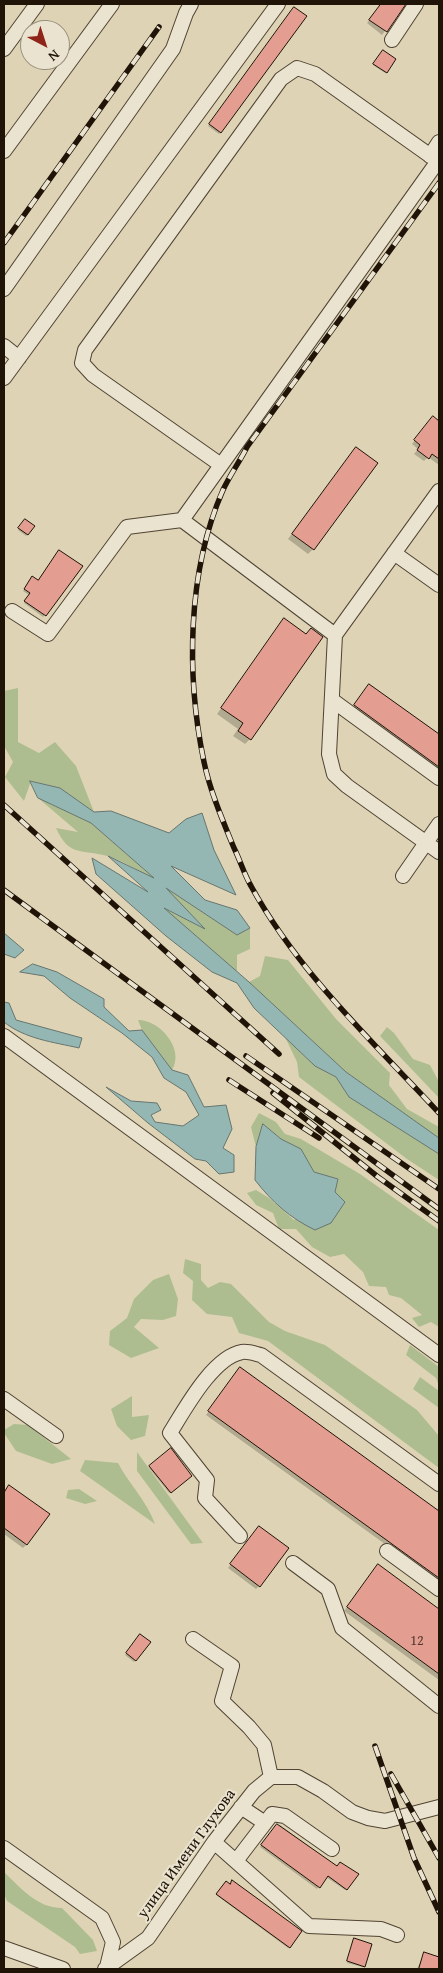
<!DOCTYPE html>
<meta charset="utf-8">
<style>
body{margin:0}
#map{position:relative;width:443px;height:1973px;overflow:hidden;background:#ded4b5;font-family:"Gentium Book Plus",serif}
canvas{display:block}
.frame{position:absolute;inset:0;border:5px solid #201308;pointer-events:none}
.north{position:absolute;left:20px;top:20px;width:50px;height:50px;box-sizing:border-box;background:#eae3cf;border:1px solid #99907f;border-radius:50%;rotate:140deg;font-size:14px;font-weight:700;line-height:20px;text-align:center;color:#201308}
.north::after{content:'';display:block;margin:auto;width:18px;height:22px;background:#8f2418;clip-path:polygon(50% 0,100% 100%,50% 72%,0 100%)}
</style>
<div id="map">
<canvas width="443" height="1973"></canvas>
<div class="frame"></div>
<div class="north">N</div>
</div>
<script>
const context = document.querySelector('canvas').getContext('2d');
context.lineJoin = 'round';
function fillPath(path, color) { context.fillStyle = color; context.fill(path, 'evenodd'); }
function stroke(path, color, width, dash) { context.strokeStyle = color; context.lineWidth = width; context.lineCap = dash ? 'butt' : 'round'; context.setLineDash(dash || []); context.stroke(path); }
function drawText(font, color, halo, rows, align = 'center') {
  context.font = font + ' "Gentium Book Plus",serif'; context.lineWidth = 4; context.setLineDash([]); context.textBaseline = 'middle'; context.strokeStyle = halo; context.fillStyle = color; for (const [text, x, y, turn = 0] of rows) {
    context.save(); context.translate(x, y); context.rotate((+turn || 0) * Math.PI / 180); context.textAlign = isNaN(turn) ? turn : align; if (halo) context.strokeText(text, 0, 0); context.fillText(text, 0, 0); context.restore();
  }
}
fillPath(new Path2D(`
 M18,688V742L39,753L55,742L76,766L94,812L60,788L31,781L24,801L5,777L13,762L4,746V691Z
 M38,798L91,823L156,880C141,872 124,861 107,856C81,849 69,857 56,828L78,832Z
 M163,886L237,935L250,928V949L237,955V972L161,906L204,928Z
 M265,956L288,960L336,1019L390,1073L389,1085L407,1109L439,1127V1138L346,1072L249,982L260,976Z
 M138,1020C160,1020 185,1049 172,1070L142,1030Z
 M387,1027L394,1033L413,1059L430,1065L439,1082V1098L380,1036Z
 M285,1037L315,1066L336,1077L349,1097L439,1154V1180L407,1159L299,1077L297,1062Z
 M259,1113L276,1122L285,1134L301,1139L360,1174L439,1230V1327L431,1322L419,1327L412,1318L422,1315L401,1298L389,1295L386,1287L369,1286L363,1272L344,1254L330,1257L312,1247L296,1229H279L273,1213L256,1205L247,1193L256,1190L269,1198L294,1220L335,1192L338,1179L314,1172L301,1149L281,1139L263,1124L256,1147L251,1127Z
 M185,1259L201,1264V1280L208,1288L220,1282L231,1284L269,1322L285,1331L325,1345L417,1410L439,1436V1468L268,1341L239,1333L232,1317L207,1314L192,1300L193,1281L183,1273Z
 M169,1274L178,1299L176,1316L163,1320L141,1319L134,1327L159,1348L131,1358L109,1345L110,1331L127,1318L134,1299L153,1280Z
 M410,1345L439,1367V1386L436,1378L406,1355Z
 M420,1377L439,1391V1408L413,1389Z
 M132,1396V1417L149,1415L145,1436L131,1440L117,1426L111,1409Z
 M14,1424L28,1425L71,1459L52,1464L16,1451L4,1433V1430Z
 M137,1452L203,1543L191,1544L137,1471Z
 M85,1460L118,1463C129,1484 147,1501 155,1524L80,1471Z
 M79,1489L97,1501L85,1504L66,1498L68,1490Z
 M4,1872C21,1888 37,1908 62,1908L93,1940L97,1951L80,1954L75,1947L7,1901L4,1894Z`), '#aebd90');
const water = new Path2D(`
 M30,781L60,788L94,812L111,811L169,833L186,819L202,813L214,850L236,895L171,866L205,900L237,910L250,928L237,935L166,888L205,929L164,908L249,982L346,1072L439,1138V1154L349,1097L336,1077L315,1066L254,1008L237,983L212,972L166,936L96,874L92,858L148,892L108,856L154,878L91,823L38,798Z
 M4,933L24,950L15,958L4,954Z
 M33,964L57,972L104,999V1007L129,1031L142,1030L172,1070L188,1075L204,1107L226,1105L232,1129L223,1148L234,1155V1172L219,1174L206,1161L195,1159L148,1123L106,1087L131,1101L157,1103L161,1110L151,1115L155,1122L183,1126L199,1115L186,1092L164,1078L152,1057L122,1033L70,998L44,976L20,972Z
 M4,1002L9,1003L16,1020L82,1038L79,1048C53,1042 25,1039 4,1022Z
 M263,1124L281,1139L301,1149L314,1172L338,1179L335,1192L345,1202L331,1223L315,1230C290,1218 272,1202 255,1180L256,1147Z`);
fillPath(water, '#94b7b3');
stroke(water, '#66756f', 1);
fillPath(new Path2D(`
 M381,4H404L382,35L367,23Z
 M293,10L220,132L219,134L208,126Z
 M381,53L386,72L385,73L373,65Z
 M433,418L439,423V465L428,457L424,461L414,454L418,449L412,444Z
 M351,454L313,549L308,554L288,539Z
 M25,521L33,527L26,536L18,530Z
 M31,579L64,588L43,617L24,603L29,595L23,591Z
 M284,620L250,739L245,744L233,736L238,729L217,714Z
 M369,686L439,735V778L349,712Z
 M240,1369L439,1512V1583L206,1415Z
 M171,1450L191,1476L169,1493L149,1468Z
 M6,1490L26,1545L23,1548L4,1534V1494Z
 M256,1531L259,1586L256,1589L228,1568Z
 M378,1566L439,1610V1680L344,1611Z
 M141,1636L149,1642L134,1662L125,1655Z
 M280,1825L337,1867L346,1889L345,1890L326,1877L317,1889L260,1847L273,1829Z
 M224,1884L289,1947L288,1948L216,1895Z
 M353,1941L364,1966L363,1967L347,1963Z
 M424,1954L439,1958V1969H417Z`), '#0003');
const building = new Path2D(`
 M381,4H406L387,32L369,20Z
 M294,7L307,16L221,133L209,124Z
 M383,50L396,59L387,73L373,64Z
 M433,416L439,421V459L432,454L429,459L417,450L420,445L414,440Z
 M356,447L378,463L314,550L292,534Z
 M25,519L35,526L28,535L18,528Z
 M59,550L83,566L46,616L24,601L30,593L24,589L32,576L38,580Z
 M284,618L306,634L311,628L323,637L251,740L238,731L243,723L221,708Z
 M369,684L439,734V767L354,705Z
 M240,1367L439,1511V1578L208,1411Z
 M171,1448L192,1476L171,1493L149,1466Z
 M9,1485L50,1514L27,1545L4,1528V1493Z
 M259,1526L289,1548L260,1587L230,1564Z
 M378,1564L439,1609V1674L347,1607Z
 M140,1634L151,1642L136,1661L126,1653Z
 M277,1824L337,1866L340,1862L359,1874L347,1890L328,1876L320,1888L261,1845Z
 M232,1880L302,1931L290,1948L216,1894L226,1881L230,1884Z
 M354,1938L372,1944L365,1967L347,1961Z
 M424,1952L439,1957V1969H419Z`);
fillPath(building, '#e39d91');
stroke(building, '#201308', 1);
const minor = new Path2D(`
 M392,40L416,4
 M4,49L37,4
 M4,151L112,4
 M430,156L439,142
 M4,289L173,49L186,13L191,4
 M4,346L19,358
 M4,378L278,4
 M221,465L93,375L82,363L85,350L281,79L297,68L315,74L439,162
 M439,491L335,635L329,754L334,774L347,786L439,852
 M394,553L439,585
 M12,611L48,634L127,527L182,520
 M335,635L182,520L438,161
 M332,700L439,778
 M403,876L439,824
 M4,1036L439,1355
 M4,1399L56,1436
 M240,1536L205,1498L207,1480L170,1433C185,1409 213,1357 242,1352C248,1351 256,1354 261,1355L439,1484
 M387,1551L439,1589
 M293,1563L328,1589L342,1628L439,1706
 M193,1639L232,1666L222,1701L249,1727L264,1745L271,1777
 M241,1807L265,1823
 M214,1842L309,1926L381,1929L397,1935
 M4,1848L102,1918L113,1942L107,1967
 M236,1861L272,1814L285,1816L332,1849
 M4,1948L63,1969
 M105,1969L148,1938L214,1842L254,1791L271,1777H298L323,1791L352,1812L368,1818L385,1821L439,1807`);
stroke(minor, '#504333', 16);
stroke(minor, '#eae3cf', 14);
const rail = new Path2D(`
 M439,183L247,447C240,461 230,475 223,490C187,572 186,676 204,762C210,791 223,821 234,848C240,860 244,874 251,886C298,972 373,1042 439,1113
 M4,243L159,27
 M4,805L279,1054
 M4,890L439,1209
 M246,1056L439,1189
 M229,1080L319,1138
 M273,1093L378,1177L439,1221
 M375,1746L414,1858L439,1912
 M391,1774L439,1858`);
stroke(rail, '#201308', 5.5);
stroke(rail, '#eae3cf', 4, [11]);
drawText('14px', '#51362a', null, [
 ["12",417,1641]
]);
drawText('16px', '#201308', '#eae3cf', [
 ["улица Имени Глухова",187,1854,-54]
]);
</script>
